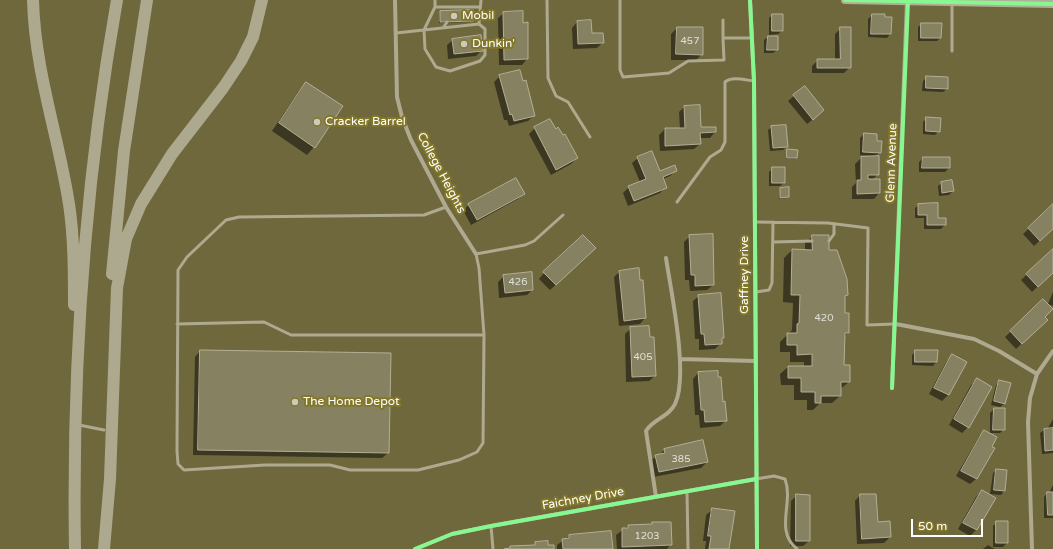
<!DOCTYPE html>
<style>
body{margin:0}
#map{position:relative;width:1053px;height:549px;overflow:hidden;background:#6f683d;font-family:"Varela Round",sans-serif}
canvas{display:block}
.scale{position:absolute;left:911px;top:519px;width:72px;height:18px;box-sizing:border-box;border:2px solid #fff;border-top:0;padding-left:5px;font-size:12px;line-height:14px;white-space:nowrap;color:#fff;-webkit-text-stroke:3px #837729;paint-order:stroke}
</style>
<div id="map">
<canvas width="1053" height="549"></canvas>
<div class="scale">50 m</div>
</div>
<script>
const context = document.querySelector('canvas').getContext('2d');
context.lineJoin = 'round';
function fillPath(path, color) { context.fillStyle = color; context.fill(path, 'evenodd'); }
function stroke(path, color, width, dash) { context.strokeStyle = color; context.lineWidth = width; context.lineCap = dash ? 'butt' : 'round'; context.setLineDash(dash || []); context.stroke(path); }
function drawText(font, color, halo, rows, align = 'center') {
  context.font = font + ' "Varela Round",sans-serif'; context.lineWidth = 4; context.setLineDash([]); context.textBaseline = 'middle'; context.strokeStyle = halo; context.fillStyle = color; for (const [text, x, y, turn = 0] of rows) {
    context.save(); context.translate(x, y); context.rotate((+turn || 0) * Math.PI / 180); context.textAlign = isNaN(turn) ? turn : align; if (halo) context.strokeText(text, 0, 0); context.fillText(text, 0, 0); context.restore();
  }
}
fillPath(new Path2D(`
 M472,11L471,22L439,23L440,12Z
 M504,13L522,24L527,59L522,65H499L498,18Z
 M772,15L782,31L778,34L769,35V18Z
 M872,15L890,34L887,38L868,37V19Z
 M577,22L591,34L603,42L597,48L573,49L572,28Z
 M922,24L940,38L937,41H918V27Z
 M677,28L702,54L696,60H671V34Z
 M841,28L850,67L844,73H812V66L818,60H835V34Z
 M768,37H777V50L773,53H764V40Z
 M453,40L482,50L476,56L448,59L447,45Z
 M500,76L534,115L528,121L509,126L507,120H504L494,82Z
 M927,77L947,89L943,92L922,91L923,81Z
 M306,83L314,147L307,155L272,131L299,91Z
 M794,96L817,116L807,124L788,101Z
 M685,106L700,128L715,132L710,138H700V144L694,149L660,151L659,135L665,129H680L679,112Z
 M927,118L939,131L935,135L923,134V122Z
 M772,127L787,146L783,150L770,151L768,130Z
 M535,128L555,130L562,137L577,158L571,164L551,175L529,134Z
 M864,134L880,152L876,156L860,155V138Z
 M787,150L796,158L795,159H786Z
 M638,158L659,172L676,170L670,176L663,179L666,187L660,193L628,206L623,193L629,187L640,182L632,163Z
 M861,158L878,174L872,180L879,193L874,199H852V187L856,183L855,164Z
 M923,158H949V168L945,172H919V162Z
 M773,168L784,183L780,186H769V172Z
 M942,183L953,191L949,195L939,196L938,186Z
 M780,189L788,197L787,198L779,199Z
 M524,194L518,199L471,225L463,210L469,205Z
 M919,205L937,219L945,225L941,229H924V218H915V208Z
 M1053,206V228L1034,246L1023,234Z
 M712,235L714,279L713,285L707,290L690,291L689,280H685L684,242L690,236Z
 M813,236L828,251L847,295L844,298V314L848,333L843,337V366L849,382L840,389V396L832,403H820L813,410H807V400H794V385H781L780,374L788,367H804V362H790V352H780V342L792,330L793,303L783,302L784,258L792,250H805V243Z
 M1053,250V272L1032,292L1021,280Z
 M589,254L550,290L539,279L544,273Z
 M620,271L645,318L640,324L619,326L614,277Z
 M504,276L532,290L527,295L499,298L498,282Z
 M1053,292V306L1048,304Z
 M699,296L723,338L721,343L715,349L699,350V339H695L693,301Z
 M1043,301L1044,317L1046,320L1016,349L1005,337Z
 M631,328L655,376L649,381L626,382L625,334Z
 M200,351L388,453L382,458L193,455L195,357Z
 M916,351L936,362L933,366L912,365V355Z
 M953,355L965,362L948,395L942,401L929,394L947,361Z
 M698,373L722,403L726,420L720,426L700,428L699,415H695L693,379Z
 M977,380L968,427L962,433L949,425L971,385Z
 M1000,381L1004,404L1000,407L991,405L996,385Z
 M994,409L1004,429L1000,433H990V413Z
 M1053,419V453L1042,454L1040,433L1044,430L1050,429L1048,428Z
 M985,431L991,447L993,448L976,479L970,484L956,476L979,437Z
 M665,450L707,462L701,468L653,477L650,461Z
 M996,470L1006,471L1004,491L1001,495L990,494L993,473Z
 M1053,485V518H1044V497L1047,493H1053L1050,491Z
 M982,491L994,498L976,530L970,536L958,529L976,497Z
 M797,495L809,541L803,546H790L791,501Z
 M860,495L877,523L890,537L884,543L857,544L855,501Z
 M712,510L727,549H705L706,541H703L706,515Z
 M997,522H1007V543L1003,547H993V526Z
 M628,526L671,544L667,549H617L616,535Z
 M569,536L612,549H557V545Z
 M988,545L991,547L995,549H983Z`), '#0007');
const building = new Path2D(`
 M473,10V21L440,22V11Z
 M523,11V23L528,22V59L504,60L503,12Z
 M772,14H783V31H772Z
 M872,14H885V17H892L891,34H871Z
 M591,20L592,33H603L604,43L578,44L577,21Z
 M921,23H942L941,38H921Z
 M677,27H703V55L676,54Z
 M840,27H851V68H817V59H840Z
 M481,35L483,51L454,54L452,39Z
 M768,36H778V50H767Z
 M520,70L523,81L526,80L535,116L514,121L512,114L510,115L499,75Z
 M926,76L948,77V89L926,88Z
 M306,82L343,106L315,148L279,123Z
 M805,86L824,110L813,120L793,95Z
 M700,105L701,127H716V132L700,133L701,144L665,146V128H685L684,106Z
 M926,117L941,118L940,132L926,131Z
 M550,119L556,129L558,127L563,135L565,134L578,158L556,170L534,127Z
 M786,125L788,147L773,148L771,126Z
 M864,133L877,134V141H882L881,153L863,152Z
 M787,149L798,150L797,158H787Z
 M652,151L660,171L675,165L677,171L663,177L667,188L634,201L628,186L646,179L637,157Z
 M879,156V175H868V179H880V193L857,194V180H861V157Z
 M923,157H950V168H922Z
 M772,167H785V183H772Z
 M516,178L525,194L477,220L468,204Z
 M952,180L954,191L942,193L941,182Z
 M789,187V197L780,198V188Z
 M938,203V218H946V225H927V215H918V204Z
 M1053,204V229L1040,241L1028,228Z
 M713,234L714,285L695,286V275H691L689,235Z
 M583,235L596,248L556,285L543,272Z
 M812,235H829V250H837L847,279L848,295L845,296V313H849V333H845L844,365H850V382H841V396H821V403H815V392H801V378H788V366H812V354L797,355V345H787V333H797V324L799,323L800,295H791L792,249L812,250Z
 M1053,249V273L1038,287L1026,274Z
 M639,268L640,280H643L646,318L624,321L619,271Z
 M532,272L533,290L505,293L503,275Z
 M721,293L724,338H722V344L705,345L704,334H701L698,295Z
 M1043,299L1053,309L1045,317L1048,320L1022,344L1010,331Z
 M649,326L650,337H654L656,376L632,377L630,327Z
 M200,350L391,353L389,453L198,450Z
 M915,350H938L937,362H915Z
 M952,354L967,362L949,395L934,388Z
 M718,371V377H721L723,402L725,401L727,421L705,422L704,410H701L698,372Z
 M977,378L992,387L969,428L954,419Z
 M999,380L1011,383L1005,404L994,401Z
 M994,408H1005V430H993Z
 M1053,428V450L1045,451L1044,429Z
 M984,430L997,437L992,447L995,448L977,479L961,471Z
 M703,440L708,462L659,472L655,455L665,453L664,449Z
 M996,469L1007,470L1005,491L994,490Z
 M982,490L996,498L977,530L963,523Z
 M1047,492H1053V515H1048Z
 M796,494L810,495V541H796Z
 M860,494H876L878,522L890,521L891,537L862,539Z
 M712,508L735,511L729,549H709L711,536H708Z
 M996,521H1008V543H996Z
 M652,522H671L672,545L622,547V528H628V525L652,524Z
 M611,531L613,549H563L562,539L569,538V535Z
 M548,541V545H554V549H504L510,548V546L535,545V542Z`);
fillPath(building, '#868160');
stroke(building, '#b3af96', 1);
stroke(new Path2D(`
 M547,0L548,78L556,96L568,102L590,137
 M620,0V70L623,77L669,73L688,61L724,60L723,38H752
 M952,3V51
 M435,7V0
 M479,24L485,29V55L480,61L450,71L436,67L425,49L424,30L435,7H480
 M443,28L447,22
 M396,33L479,24L481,0
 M723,38V20
 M677,202L710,157L721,150L725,142V82C732,76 745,80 754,81
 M446,207L424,215L239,217L226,220L187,257L178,270L177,451L178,464L184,470L265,465H330L350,470H418L459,460L477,452L483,443L484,335L479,268L476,254L525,245L534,241L563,215
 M755,222L828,223L868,228L867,325L895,324
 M829,241L834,234V224
 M773,242L812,241
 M756,292L769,290L772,283L773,222
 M177,324L264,322L291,335H484
 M79,425L104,430
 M756,479L774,476L785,479C794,503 774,530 797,549
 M687,491L688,549
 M491,526L493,549`), '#aea98f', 3);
stroke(new Path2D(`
 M395,0L397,97L402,117L411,140L446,207L476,254
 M750,0L754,81L757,549
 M896,324L974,339L999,351L1037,374
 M680,359L756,361
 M892,388L907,1
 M656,497L646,431C653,419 669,417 675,404C689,375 671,292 666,258
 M415,549L452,534L491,526L756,479
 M1032,549L1028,422L1030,398L1037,374L1053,351`), '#aea98f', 4);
stroke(new Path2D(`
 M845,0L1053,4`), '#b3af97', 8);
stroke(new Path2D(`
 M33,0C35,72 58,134 69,204C74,237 74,272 74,305
 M112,274L124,151L147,0
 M75,549C72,367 85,180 117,0
 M104,549L110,479L117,288L126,239L141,204L172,154L223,88L241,61L253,37L262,0`), '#ada98f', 12);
stroke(new Path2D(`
 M750,0L754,81L757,549
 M845,0L1053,4
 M892,388L908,2L905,0
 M415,549L452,534L491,526L756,479`), '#87f88f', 4);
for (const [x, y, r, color] of [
 [454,16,4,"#cdcabb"],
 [464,44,4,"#cdcabb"],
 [317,122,4,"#cdcabb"],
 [295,402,4,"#cdcabb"]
]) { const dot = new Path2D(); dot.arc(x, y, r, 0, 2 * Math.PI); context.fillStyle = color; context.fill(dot); stroke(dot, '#837729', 1.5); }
drawText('10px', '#e1e0d7', null, [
 ["457",690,41],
 ["426",518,282],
 ["420",824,318],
 ["405",643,357],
 ["385",681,459],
 ["1203",647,536]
]);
drawText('12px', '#fff', '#837729', [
 ["Mobil",462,16],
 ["Dunkin'",472,44],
 ["Cracker Barrel",325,122],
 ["The Home Depot",303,402]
], 'left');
drawText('12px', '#fff', '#837729', [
 ["Glenn Avenue",892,163,-88],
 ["College Heights",441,173,62],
 ["Gaffney Drive",745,275,-90],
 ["Faichney Drive",583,499,-10]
]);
</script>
